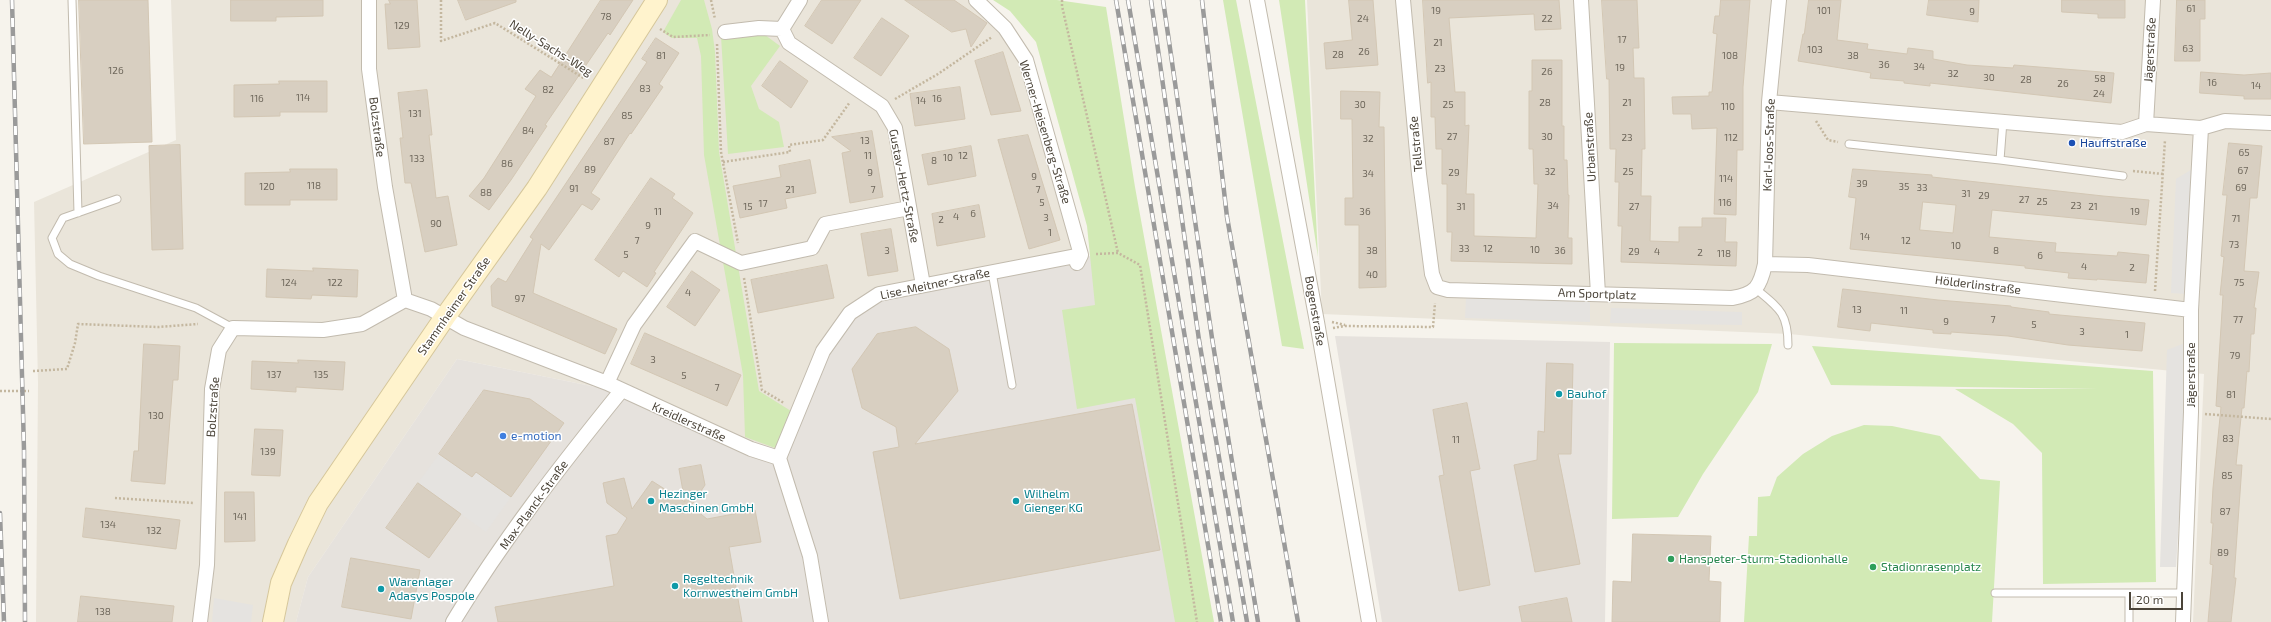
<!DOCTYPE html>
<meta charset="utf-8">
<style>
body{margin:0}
#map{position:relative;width:2271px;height:622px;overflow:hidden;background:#f6f3ec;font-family:"Exo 2",sans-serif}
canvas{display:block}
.scale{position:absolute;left:2129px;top:592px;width:54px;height:18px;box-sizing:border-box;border:2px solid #4b4439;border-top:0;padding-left:5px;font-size:12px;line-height:14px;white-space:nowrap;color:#4b4439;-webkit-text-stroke:3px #fff;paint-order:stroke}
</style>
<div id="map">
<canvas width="2271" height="622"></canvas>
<div class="scale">20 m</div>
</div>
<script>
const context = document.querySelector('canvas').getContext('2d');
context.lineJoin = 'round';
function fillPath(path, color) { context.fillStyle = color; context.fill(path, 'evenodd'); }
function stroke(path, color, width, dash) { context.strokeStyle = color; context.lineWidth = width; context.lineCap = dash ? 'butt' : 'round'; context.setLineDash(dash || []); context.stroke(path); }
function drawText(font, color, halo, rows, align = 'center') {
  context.font = font + ' "Exo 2",sans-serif'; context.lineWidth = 3; context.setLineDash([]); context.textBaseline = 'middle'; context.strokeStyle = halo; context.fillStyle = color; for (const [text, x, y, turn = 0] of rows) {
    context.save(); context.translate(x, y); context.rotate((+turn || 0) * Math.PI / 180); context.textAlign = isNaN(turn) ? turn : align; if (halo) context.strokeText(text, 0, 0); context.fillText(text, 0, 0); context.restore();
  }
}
fillPath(new Path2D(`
 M171,0H973L1025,62L1081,255L779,458L621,392L457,359L308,577L296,622H36L38,383L34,202L176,140Z
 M1307,0H2271V622H2193L2204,374L1789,334L1322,314Z`), '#eae5da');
fillPath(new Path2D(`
 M1081,255L1123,261L1181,622H296L308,577L457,359L621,392L780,459L799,411L850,313L879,294Z
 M1335,336L1610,342L1605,622H1382Z`), '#e6e2dd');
fillPath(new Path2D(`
 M681,0H704L712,29L715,52L719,152L759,391L791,411L775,448L745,437L743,375L704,155L701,56L697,38H672L663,32Z
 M993,0H1057L1106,7L1135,187L1214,622H1175L1135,398L1077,409L1062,310L1095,305L1087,226L1036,42L1010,11Z
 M1223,0H1236L1304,349L1282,346Z
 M1279,0H1305L1318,257Z
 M761,32L780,46L751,86L759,109L779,122L784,147L728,154L721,36Z
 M1614,343L1772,344L1758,392L1703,474L1678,517L1612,519Z
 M1812,346L2153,371L2156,582L2043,584L2042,453L2013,424L1955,389H2098L1831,385Z
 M1864,425L1892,426L1940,436L1980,479L2000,481L1992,622H1744L1749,536H1757L1758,497L1770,496L1777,477L1803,454L1832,436Z`), '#d2eab5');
fillPath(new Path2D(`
 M2194,168L2187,294L2171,293L2176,179Z
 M1466,298L1590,302V322L1465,318Z
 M1611,308L1742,312V325L1610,323Z
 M2190,341L2176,567H2160L2167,350Z
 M439,454L472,477L476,472L511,497L486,532L418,483Z
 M214,598L253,605L251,622H212Z`), '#e5e3e0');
const building = new Path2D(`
 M79,0H148L152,142L84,144Z
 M231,0H323V16L276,17V21H231Z
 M389,0H417L420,47L388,49L385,4H390Z
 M458,0H516V2L466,20Z
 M601,0H633L610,35L608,33L545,125L547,126L511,180L489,210L469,196L484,178L536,96L525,89L540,70L551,77Z
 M822,0H861L832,44L805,26Z
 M905,0H954L987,23L971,47L966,29L952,32Z
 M1349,0H1373L1378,65L1326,69L1324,43L1352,40Z
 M1423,0H1559L1561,29L1535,30L1534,14L1449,18L1455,92H1465V126L1469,125L1466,194H1474V236L1536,238L1538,184H1534L1533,149H1529V91H1532V60H1562V126H1564V160H1567L1568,195H1569L1568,238H1572V264L1451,261L1452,232H1447V184H1442V149H1436L1435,117H1431V82L1428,83Z
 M1602,0H1637L1639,48H1633L1634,78H1644L1645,149H1642L1641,196H1651L1650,241L1679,242V227H1702V218H1726L1725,242H1737L1736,266L1621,262L1622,226H1618L1619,182H1615L1616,149H1610L1609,79H1607Z
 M1721,0H1750L1743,87V150H1737L1736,215L1714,214L1717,128L1692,129L1691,114H1673L1672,97L1709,96V92H1712L1717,34L1713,33L1715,16H1719Z
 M1809,0H1841L1837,40L1868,44L1867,49L1907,54L1908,48L1933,51V59L1967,65L2013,68L2014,65L2114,73L2111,103L1930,83V86L1904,83V81L1870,78L1871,73L1798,61L1803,34H1804Z
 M1929,0H1979L1978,22L1927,15Z
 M2062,0H2125V18H2098V14L2062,12Z
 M2177,0H2205V19H2200V61H2175Z
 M882,18L909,36L881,76L854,58Z
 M656,38L679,53L659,84L663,87L631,134L630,133L591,193L600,199L592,210L582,204L549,250L541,244L533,293L617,329L605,354L492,306L491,286L498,278L506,282L533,239L530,237L647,62L642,59Z
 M1003,52L1021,111L991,115L975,61Z
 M780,61L808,81L791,108L762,86Z
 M2201,72L2244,75L2271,73V99H2244V96L2200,93Z
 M279,81H327V112H280V116L234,117V85L279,84Z
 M960,87L965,119L915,126L910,94Z
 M427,90L432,135H429L436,198L448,196L457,245L425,252L411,183H405L400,138H403L398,93Z
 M1341,91L1380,92L1379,127H1384L1386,287L1359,288V225H1345V198H1353L1352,119H1341Z
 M872,131L883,197L850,203L842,153L851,151L832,137Z
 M1028,135L1060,240L1029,249L998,140Z
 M2229,143L2262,146L2257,198H2250L2244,271L2259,272L2254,308H2256L2254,334H2251L2249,372L2247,371L2244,408H2242L2236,465H2242L2234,578H2236L2231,622H2208L2213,565L2210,564L2213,523H2211L2213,488L2221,407L2216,406L2223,295H2220L2224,257L2221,256L2227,195H2223Z
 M180,145L183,249L152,250L149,146Z
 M971,146L976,176L928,185L922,155Z
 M810,160L816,193L785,199L787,208L740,218L733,186L781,177L779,166Z
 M290,169H337V200H290V205H245V173L290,172Z
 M1853,169L1932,175V177L2103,196L2149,200L2146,225L1992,210L1989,237L2056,243L2055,252L2117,256L2118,252L2149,255L2146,283L2097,279V280L2068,278L2069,273L2025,268V266L1850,249L1856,198L1849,197ZM1923,202L1956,205L1953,233L1920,230Z
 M651,178L675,194L672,198L693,213L654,272L656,273L647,287L623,271L619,277L595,260Z
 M979,205L985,237L937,246L932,214Z
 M891,229L898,271L868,276L861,234Z
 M827,265L834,298L758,313L751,280Z
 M313,268L358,270L357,297L312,295L311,299L266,297L267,269L313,271Z
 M692,271L720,290L695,326L667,307Z
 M1843,289L1938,300L2011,306V307L2049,312V314L2145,323L2142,351L2068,345L2008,336L1951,332V334L1933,333V330L1871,323L1870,331L1838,327Z
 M916,327L949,349L958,391L915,444L1132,404L1160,550L900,599L873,452L899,447L896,427L862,408L852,369L877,334Z
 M645,333L741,375L727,406L631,364Z
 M144,344L180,346L178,380H173L165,484L131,481L134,451H138Z
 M298,360L345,362L343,390L296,387V392L251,389L252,361L298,363Z
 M1547,363L1573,364L1571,454H1558L1580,564L1535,572L1514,465L1537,460L1538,431L1544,432Z
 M484,390L530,399L564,423L511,497L476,472L472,477L439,454Z
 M1467,403L1480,469L1470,471L1490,585L1459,591L1439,476L1444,475L1433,410Z
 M255,429L283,430L280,476L252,475Z
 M701,465L705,485L691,506L707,519L755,510L761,542L729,547L742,622H498L495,607L614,586L606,536L617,534L627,518L607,503L603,483L624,478L632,509L652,481L685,502L679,469Z
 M418,483L461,514L429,558L386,528Z
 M225,492H254L255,541L225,542Z
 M86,508L180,520L176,549L83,537Z
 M1633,534L1711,536L1709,581L1721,582L1720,622H1612L1613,581L1631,582Z
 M351,558L420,570L411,619L342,607Z
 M81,596L174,606L172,622H78Z
 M1567,598L1572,622H1522L1519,607Z`);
fillPath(building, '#d8cfc1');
stroke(building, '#d3c7b4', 1);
const lane = new Path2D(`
 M72,0L78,213
 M1849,144L2000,160L2123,176
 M2000,160L2003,121
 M117,199L63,218L52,238L58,254L70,264L99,276L196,308L233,328
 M992,272L1012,385
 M1756,289C1779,308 1788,313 1788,345
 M1995,593H2185
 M2129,622V594`);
const street = new Path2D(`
 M369,0V69L385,187L405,300
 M976,0L1005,28L1026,60L1081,255
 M1257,0L1317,322L1369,622
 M1403,0L1419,174L1432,274L1437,287L1448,290L1732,298C1756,294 1760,287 1765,264L1769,102L1779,0
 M1581,0L1598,294
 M782,29L800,0
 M725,32L759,28L782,29L789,43L882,106L895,128L923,285
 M1769,102L2122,132L2146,124L2201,128L2225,121L2271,123
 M2146,124L2153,0
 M1765,264L1808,265L2191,310
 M607,383L634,325L695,241L741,263L812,248L825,224L909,208
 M779,458L823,351L850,313L879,294L1081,255L1077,263
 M200,622L207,565L212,389L219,350L233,328L323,330L362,324L405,300L431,309L464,328L607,383L751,449L779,458L810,556L821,622
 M453,622C502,541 561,465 621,391
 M2183,622L2191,412V310L2201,128`);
const secondary = new Path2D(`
 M273,622L281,583L298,544L318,503L445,317L537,188L657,0`);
stroke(lane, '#c2bbae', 9);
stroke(street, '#c2bbae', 16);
stroke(secondary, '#d6c79b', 22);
stroke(new Path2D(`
 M441,0V41L495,23L585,79
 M711,0L715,19
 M1062,0V6L1118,253
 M660,29L673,37L710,35
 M717,44L721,152L738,243
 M895,99L938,74L992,37
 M1816,121L1828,140L1838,142
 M723,162L790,152L789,145L823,140L850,102
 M2133,171L2163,174
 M1096,254L1118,253L1140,265L1197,622
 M744,278L762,390L784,403
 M2155,291L2165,140
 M1332,322L1345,325
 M1333,328L1345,326L1433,327L1435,303
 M33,371L67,369L75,343L78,324L158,327L198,324
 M0,391H29
 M2205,414L2271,419
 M115,498L194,503`), '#c4b79f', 2.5, [2, 2]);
stroke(lane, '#fff', 7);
stroke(street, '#fff', 14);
stroke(secondary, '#fff3cd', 20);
const rail = new Path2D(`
 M12,0L24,450L25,622
 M1116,0L1221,622
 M1128,0L1233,622
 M1151,0L1199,340L1247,622
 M1163,0L1212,338L1258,622
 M1202,0L1227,217L1298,622
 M0,513L4,622`);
stroke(rail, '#9a9a9a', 4.5);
stroke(rail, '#fff', 3, [9]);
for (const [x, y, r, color] of [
 [2072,143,4,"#1a4fb4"],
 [1559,394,4,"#0f9aa8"],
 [503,436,4,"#3f7fe0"],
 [651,501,4,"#0f9aa8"],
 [1016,501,4,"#0f9aa8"],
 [1671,559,4,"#2e9e5b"],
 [1873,567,4,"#2e9e5b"],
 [675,586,4,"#0f9aa8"],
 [381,589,4,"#0f9aa8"]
]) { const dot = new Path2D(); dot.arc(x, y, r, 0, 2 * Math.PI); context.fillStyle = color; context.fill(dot); stroke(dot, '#fff', 1.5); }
drawText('10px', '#6e675b', null, [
 ["61",2191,9],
 ["19",1436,11],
 ["101",1824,11],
 ["9",1972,12],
 ["78",606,17],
 ["24",1363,19],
 ["22",1547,19],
 ["129",402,26],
 ["17",1622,40],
 ["21",1438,43],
 ["63",2188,49],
 ["103",1815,50],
 ["26",1364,52],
 ["28",1338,55],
 ["81",661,56],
 ["108",1730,56],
 ["38",1853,56],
 ["36",1884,65],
 ["34",1919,67],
 ["19",1620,68],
 ["23",1440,69],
 ["126",116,71],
 ["26",1547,72],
 ["32",1953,74],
 ["30",1989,78],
 ["58",2100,79],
 ["28",2026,80],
 ["16",2212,83],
 ["26",2063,84],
 ["14",2256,86],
 ["83",645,89],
 ["82",548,90],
 ["24",2099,94],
 ["114",303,98],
 ["116",257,99],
 ["16",937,99],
 ["14",921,101],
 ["28",1545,103],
 ["21",1627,103],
 ["30",1360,105],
 ["25",1448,105],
 ["110",1728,107],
 ["131",415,114],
 ["85",627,116],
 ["84",528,131],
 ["27",1452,137],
 ["30",1547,137],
 ["23",1627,138],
 ["112",1731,138],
 ["32",1368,139],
 ["13",865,141],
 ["87",609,142],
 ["65",2244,153],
 ["11",868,156],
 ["12",963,156],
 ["10",948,158],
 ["133",417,159],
 ["8",934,161],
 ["86",507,164],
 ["89",590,170],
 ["67",2243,171],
 ["32",1550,172],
 ["25",1628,172],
 ["9",870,173],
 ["29",1454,173],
 ["34",1368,174],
 ["9",1034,177],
 ["114",1726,179],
 ["39",1862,184],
 ["118",314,186],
 ["120",267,187],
 ["35",1904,187],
 ["33",1922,188],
 ["69",2241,188],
 ["91",574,189],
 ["21",790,190],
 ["7",873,190],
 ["7",1038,190],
 ["88",486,193],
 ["31",1966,194],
 ["29",1984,196],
 ["27",2024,200],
 ["25",2042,202],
 ["5",1042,203],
 ["116",1725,203],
 ["17",763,204],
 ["34",1553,206],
 ["23",2076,206],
 ["15",748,207],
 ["31",1461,207],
 ["27",1634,207],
 ["21",2093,207],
 ["11",658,212],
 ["36",1365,212],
 ["19",2135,212],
 ["6",973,214],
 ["4",956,217],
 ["3",1046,218],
 ["71",2236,219],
 ["2",941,220],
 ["90",436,224],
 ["9",648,226],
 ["1",1050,233],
 ["14",1865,237],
 ["7",637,241],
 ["12",1906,241],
 ["73",2234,245],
 ["10",1956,246],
 ["33",1464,249],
 ["12",1488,249],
 ["10",1535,250],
 ["3",887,251],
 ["38",1372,251],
 ["36",1560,251],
 ["8",1996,251],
 ["29",1634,252],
 ["4",1657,252],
 ["2",1700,253],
 ["118",1724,254],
 ["5",626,255],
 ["6",2040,256],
 ["4",2084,267],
 ["2",2132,268],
 ["40",1372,275],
 ["124",289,283],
 ["122",335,283],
 ["75",2239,283],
 ["4",688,293],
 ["97",520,299],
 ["13",1857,310],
 ["11",1904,311],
 ["7",1993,320],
 ["77",2238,320],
 ["9",1946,322],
 ["5",2034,325],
 ["3",2082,332],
 ["1",2127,335],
 ["79",2235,356],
 ["3",653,360],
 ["137",274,375],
 ["135",321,375],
 ["5",684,376],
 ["7",717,388],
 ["81",2231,395],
 ["130",156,416],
 ["83",2228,439],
 ["11",1456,440],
 ["139",268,452],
 ["85",2227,476],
 ["87",2225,512],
 ["141",240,517],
 ["134",108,525],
 ["132",154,531],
 ["89",2223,553],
 ["138",103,612]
]);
drawText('12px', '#4b4439', '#fff', [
 ["Nelly-Sachs-Weg",551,48,32],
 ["Jägerstraße",2150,50,-87],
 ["Bolzstraße",377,127,83],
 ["Werner-Heisenberg-Straße",1045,132,73],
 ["Tellstraße",1416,144,-95],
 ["Karl-Joos-Straße",1769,145,-88],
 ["Urbanstraße",1590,147,-93],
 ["Gustav-Hertz-Straße",904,186,79],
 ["Lise-Meitner-Straße",935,284,-12],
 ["Hölderlinstraße",1978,285,7],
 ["Am Sportplatz",1597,294,2],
 ["Stammheimer Straße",454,306,-55],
 ["Bogenstraße",1315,311,80],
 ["Jägerstraße",2191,375,-90],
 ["Bolzstraße",213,407,-86],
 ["Kreidlerstraße",689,422,24],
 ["Max-Planck-Straße",534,505,-54]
]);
drawText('12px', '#164399', '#fff', [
 ["Hauffstraße",2080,143]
], 'left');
drawText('12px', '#0d838f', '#fff', [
 ["Bauhof",1567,394],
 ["Hezinger",659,494],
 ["Maschinen GmbH",659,508],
 ["Wilhelm",1024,494],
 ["Gienger KG",1024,508],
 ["Regeltechnik",683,579],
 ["Kornwestheim GmbH",683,593],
 ["Warenlager",389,582],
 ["Adasys Pospole",389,596]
], 'left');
drawText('12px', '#366cbe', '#fff', [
 ["e-motion",511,436]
], 'left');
drawText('12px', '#27864d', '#fff', [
 ["Hanspeter-Sturm-Stadionhalle",1679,559],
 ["Stadionrasenplatz",1881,567]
], 'left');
</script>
